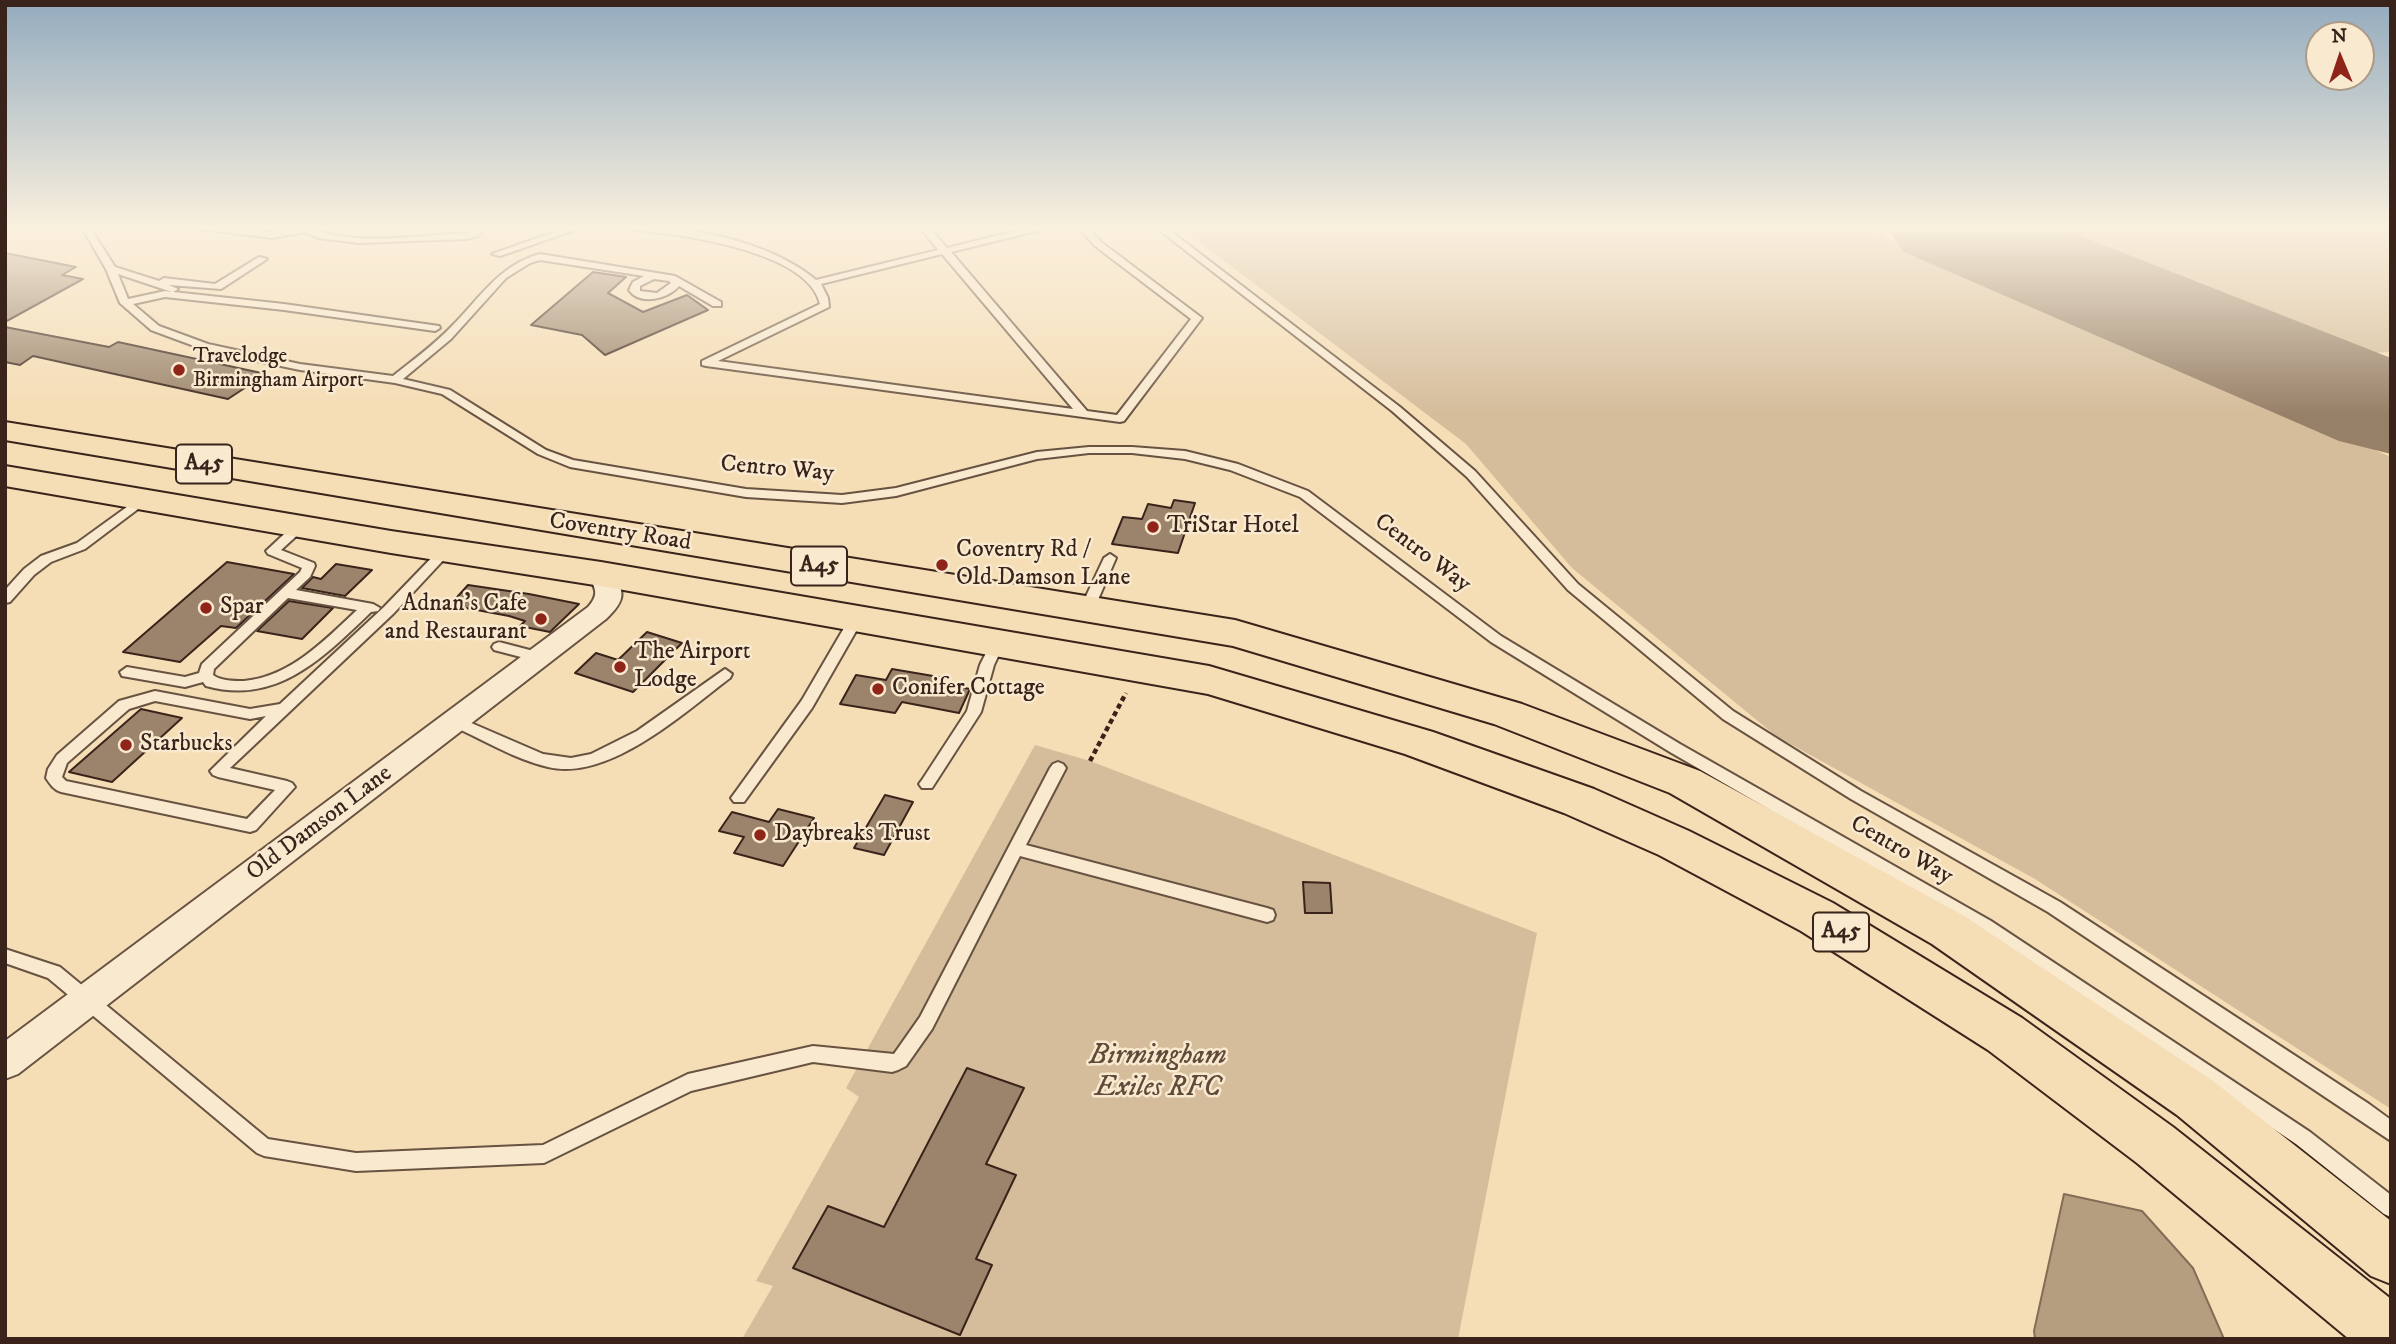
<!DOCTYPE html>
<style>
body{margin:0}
#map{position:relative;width:2396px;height:1344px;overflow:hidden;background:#f5ddb5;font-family:"IM FELL DW Pica",serif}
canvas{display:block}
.frame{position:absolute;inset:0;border:7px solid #39231a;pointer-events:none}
.north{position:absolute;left:2305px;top:21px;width:70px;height:70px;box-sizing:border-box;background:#f8e9cf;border:2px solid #ac9a87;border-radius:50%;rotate:358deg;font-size:19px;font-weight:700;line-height:28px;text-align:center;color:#39231a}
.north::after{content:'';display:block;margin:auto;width:24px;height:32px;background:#8f2418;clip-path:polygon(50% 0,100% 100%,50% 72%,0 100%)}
</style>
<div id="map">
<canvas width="2396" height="1344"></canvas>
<div class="frame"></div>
<div class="north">N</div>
</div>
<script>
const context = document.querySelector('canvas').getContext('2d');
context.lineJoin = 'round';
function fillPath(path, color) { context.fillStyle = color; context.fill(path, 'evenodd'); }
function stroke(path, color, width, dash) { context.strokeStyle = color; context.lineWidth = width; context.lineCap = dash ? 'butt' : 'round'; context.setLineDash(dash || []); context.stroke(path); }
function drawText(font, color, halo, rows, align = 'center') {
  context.font = font + ' "IM FELL DW Pica",serif'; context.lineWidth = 5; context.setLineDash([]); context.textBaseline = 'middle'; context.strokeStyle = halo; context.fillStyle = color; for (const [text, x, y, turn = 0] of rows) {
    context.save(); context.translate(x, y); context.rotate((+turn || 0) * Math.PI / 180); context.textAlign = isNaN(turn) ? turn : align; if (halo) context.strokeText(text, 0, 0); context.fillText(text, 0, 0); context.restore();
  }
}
fillPath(new Path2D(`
 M1178,226H1858L2391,457V1109L2035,879L1776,736L1572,568L1466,444Z
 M2048,226H2391V352L2370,353Z
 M1035,745L1090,761L1537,933L1458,1339H742L773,1286L756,1281L859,1097L846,1088Z`), '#d5bd9b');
const water = new Path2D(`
 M2064,1194L2142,1211L2193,1268L2224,1339H2035L2034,1331Z`);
fillPath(water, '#b59e80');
stroke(water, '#836d57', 2);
fillPath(new Path2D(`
 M2319,363L2391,378V412L2299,392L2290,380L2299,368Z`), '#978068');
fillPath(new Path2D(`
 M1886,226H2055L2391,358V454L2339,441L1904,252Z`), '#978068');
const building = new Path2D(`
 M5,253L76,267L62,275L83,279L5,322Z
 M593,272L626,277L608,293L643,312L687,295L708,310L605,355L582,335L531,325Z
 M5,327L109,347L118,342L266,374L228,399L33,356L20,365L5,362Z
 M1174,500L1195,503L1178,553L1112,544L1123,517L1142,519L1148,504L1171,508Z
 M227,562L294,574L236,628L221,626L180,662L123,652Z
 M336,564L372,570L345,596L302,588L313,577L321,579Z
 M468,585L529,594L579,604L550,632L520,626L525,621L509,616L450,605Z
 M289,601L333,608L302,639L257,631Z
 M647,632L682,643L633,692L575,673L596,653L618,660Z
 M892,669L939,677L937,683L970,689L959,713L902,702L895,713L840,704L856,675L886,680Z
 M141,709L182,718L112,782L69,772Z
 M885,795L913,802L884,855L854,848Z
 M778,809L814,818L783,866L734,853L744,837L719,831L732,812L769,822Z
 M1303,882L1330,883L1332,913H1305Z
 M967,1068L1024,1088L986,1164L1016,1175L976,1259L992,1265L960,1335L793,1268L828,1206L884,1227Z`);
fillPath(building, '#9b846b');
stroke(building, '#39231a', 2);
const lane = new Path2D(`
 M81,226H89L115,267L159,281L164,278L215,284L259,257L267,259L221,289L169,285L178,289L173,292L284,304L439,326L440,328L435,331L284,310L165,297L133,304L159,326L208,344L300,364L393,376C413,360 434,345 452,326C480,298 499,265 540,254L675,276L721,302V306H713L679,286C668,299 640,306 629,290L633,282L644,276L540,260L530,263L506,278L451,339L403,379L450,390L546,450L573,460L746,489L842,495L896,488L1037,452L1089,447H1132L1185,451L1238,464L1308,491L1501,636L1680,744L1991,921L2310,1132L2391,1195V1217L2384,1214L2296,1144L1979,931L1670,752L1491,642L1300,497L1230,470L1185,459L1132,453H1089L1037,459L896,496L842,503L746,497L570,467L538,454L442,394L395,383L300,370L205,350L151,330L120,303L106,269ZM118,274L172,292L165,291L128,299ZM654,279L669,281L671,283L657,293L640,291V286Z
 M194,226H214L272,232L313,226L311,228C354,247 421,235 467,233L478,226H488L478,236L467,239L359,243L318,238L305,232L272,238L199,229Z
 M572,226H586L500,256L492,254Z
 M621,226C683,224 768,240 816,280L938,250L919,226H928L947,248L1036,226H1050L1049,228L951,252L1087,411L1117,415L1191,319L1095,246L1077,226H1086L1101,242L1202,318L1124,421L1120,422L706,366L702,365V361L820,304C808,249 672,233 626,229ZM942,254L1073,409L718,361L829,307L828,298L821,284Z
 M1154,226H1164L1400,407L1475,471L1578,584L1733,711L1861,791L2060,902L2369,1104L2391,1120V1141L2048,912L1851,799L1723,719L1568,590L1467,477L1392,411Z
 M142,496L146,497L148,500L146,503L85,549L51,562L34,575L10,602L5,603V590L24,569L41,556L77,543Z
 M299,523L305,527L303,530L281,550L314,563L315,566L310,577L296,590L373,604L380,608L378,611L371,612C324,657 277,706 206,686L203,682L185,687L122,676L120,672L127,667L185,677L199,673L202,664L300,572L302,568L268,554L266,551L295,524ZM288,598L357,610C325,640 290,677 244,681C234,681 221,681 213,675L214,669Z
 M445,547L451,551L449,554L394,613L230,768L287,781L292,783L295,787L256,830L250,832L61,792C54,790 50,784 46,778L48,769L57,755L119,701L155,691L250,709L280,704L384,607L441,548ZM155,701L250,719L266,716L210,771L213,775L218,777L275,790L247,819L66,781L62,777L67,763L129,709Z
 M1110,554L1116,558L1094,609L1087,613L1082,612L1080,609L1104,558Z
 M856,614L863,619L812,708L744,802H734L731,798L734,794L802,700L851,616Z
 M997,639L1004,644L994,665L981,712L932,788H922L919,784L922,780L967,711L980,665L992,641Z
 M499,642L545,654L547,657L540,662L494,650L492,647L494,644Z
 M725,669L732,674L730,678C685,712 609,782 548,767C514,759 482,739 450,725L448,721L450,717L455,716L543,754L571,758L591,754L637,731Z
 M1058,762L1063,764L1066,768L1026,845L1267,908L1273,910L1275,915L1273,920L1267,922L1020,856L932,1029L906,1066L898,1070L892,1072L813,1062L691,1091L544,1163L356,1171L264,1156L257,1153L48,978L5,963V949L60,967L268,1139L356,1153L543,1145L688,1074L813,1046L894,1054L920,1017L1050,768L1053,764Z`);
const street = new Path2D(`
 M601,566L610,568C625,592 627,599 606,619L18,1074L5,1079V1041L588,607C600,594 595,588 588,574L592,568Z`);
const highway = new Path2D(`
 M5,422L1235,620L1522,704L1700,771L1964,916L2213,1081L2391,1221V1284L2371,1276L2177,1115L1932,944L1670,793L1494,724L1233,646L5,440Z
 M5,466L391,531L601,562L1209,666L1433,732L1594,789L1689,831L1833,903L2022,1018L2173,1127L2391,1299V1339H2349L2137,1163L1988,1050L1801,931L1659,855L1564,813L1405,754L1208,694L601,586L391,553L5,486Z`);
stroke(lane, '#685241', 4);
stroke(street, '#685241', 4);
stroke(highway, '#39231a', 4);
stroke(new Path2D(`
 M1090,761L1126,693`), '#39231a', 4.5, [5, 3.5]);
fillPath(lane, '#f8e9cf');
fillPath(street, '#f8e9cf');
fillPath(highway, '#f5ddb5');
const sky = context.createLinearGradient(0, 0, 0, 414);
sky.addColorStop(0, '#93abbe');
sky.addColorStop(0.55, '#faf0de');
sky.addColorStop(1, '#faf0de00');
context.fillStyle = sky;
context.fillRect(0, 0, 2396, 414);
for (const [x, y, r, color] of [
 [179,370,7,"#8f2418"],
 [1153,527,7,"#8f2418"],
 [942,565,7,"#8f2418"],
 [206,608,7,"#8f2418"],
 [541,619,7,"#8f2418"],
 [620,667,7,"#8f2418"],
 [878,689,7,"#8f2418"],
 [126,745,7,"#8f2418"],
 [760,835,7,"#8f2418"]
]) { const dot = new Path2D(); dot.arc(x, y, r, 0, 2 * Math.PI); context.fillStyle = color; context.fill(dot); stroke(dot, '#f8e9cf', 2.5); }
drawText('21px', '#39231a', '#f8e9cf', [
 ["Travelodge",193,358],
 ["Birmingham Airport",193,382]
], 'left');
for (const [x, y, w] of [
 [204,464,56],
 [819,566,56],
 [1841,932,56]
]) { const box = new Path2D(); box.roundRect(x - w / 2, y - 19.5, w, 39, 5); context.fillStyle = '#f8e9cf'; context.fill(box); stroke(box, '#39231a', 2); }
drawText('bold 23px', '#39231a', null, [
 ["A45",204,464],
 ["A45",819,566],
 ["A45",1841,932]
]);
drawText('24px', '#39231a', '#f8e9cf', [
 ["Centro Way",777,470,5],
 ["Coventry Road",620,533,9],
 ["Centro Way",1422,554,37],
 ["Old Damson Lane",320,824,-37],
 ["Centro Way",1901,851,30]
]);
drawText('24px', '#39231a', '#f8e9cf', [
 ["TriStar Hotel",1167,527],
 ["Coventry Rd /",956,551],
 ["Old Damson Lane",956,579],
 ["Adnan's Cafe",527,605,"right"],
 ["and Restaurant",527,633,"right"],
 ["Spar",220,608],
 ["The Airport",634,653],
 ["Lodge",634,681],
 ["Conifer Cottage",892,689],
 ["Starbucks",140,745],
 ["Daybreaks Trust",774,835]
], 'left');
drawText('italic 28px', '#604a3a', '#f8e9cf', [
 ["Birmingham",1158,1057],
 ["Exiles RFC",1158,1089]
]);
</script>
